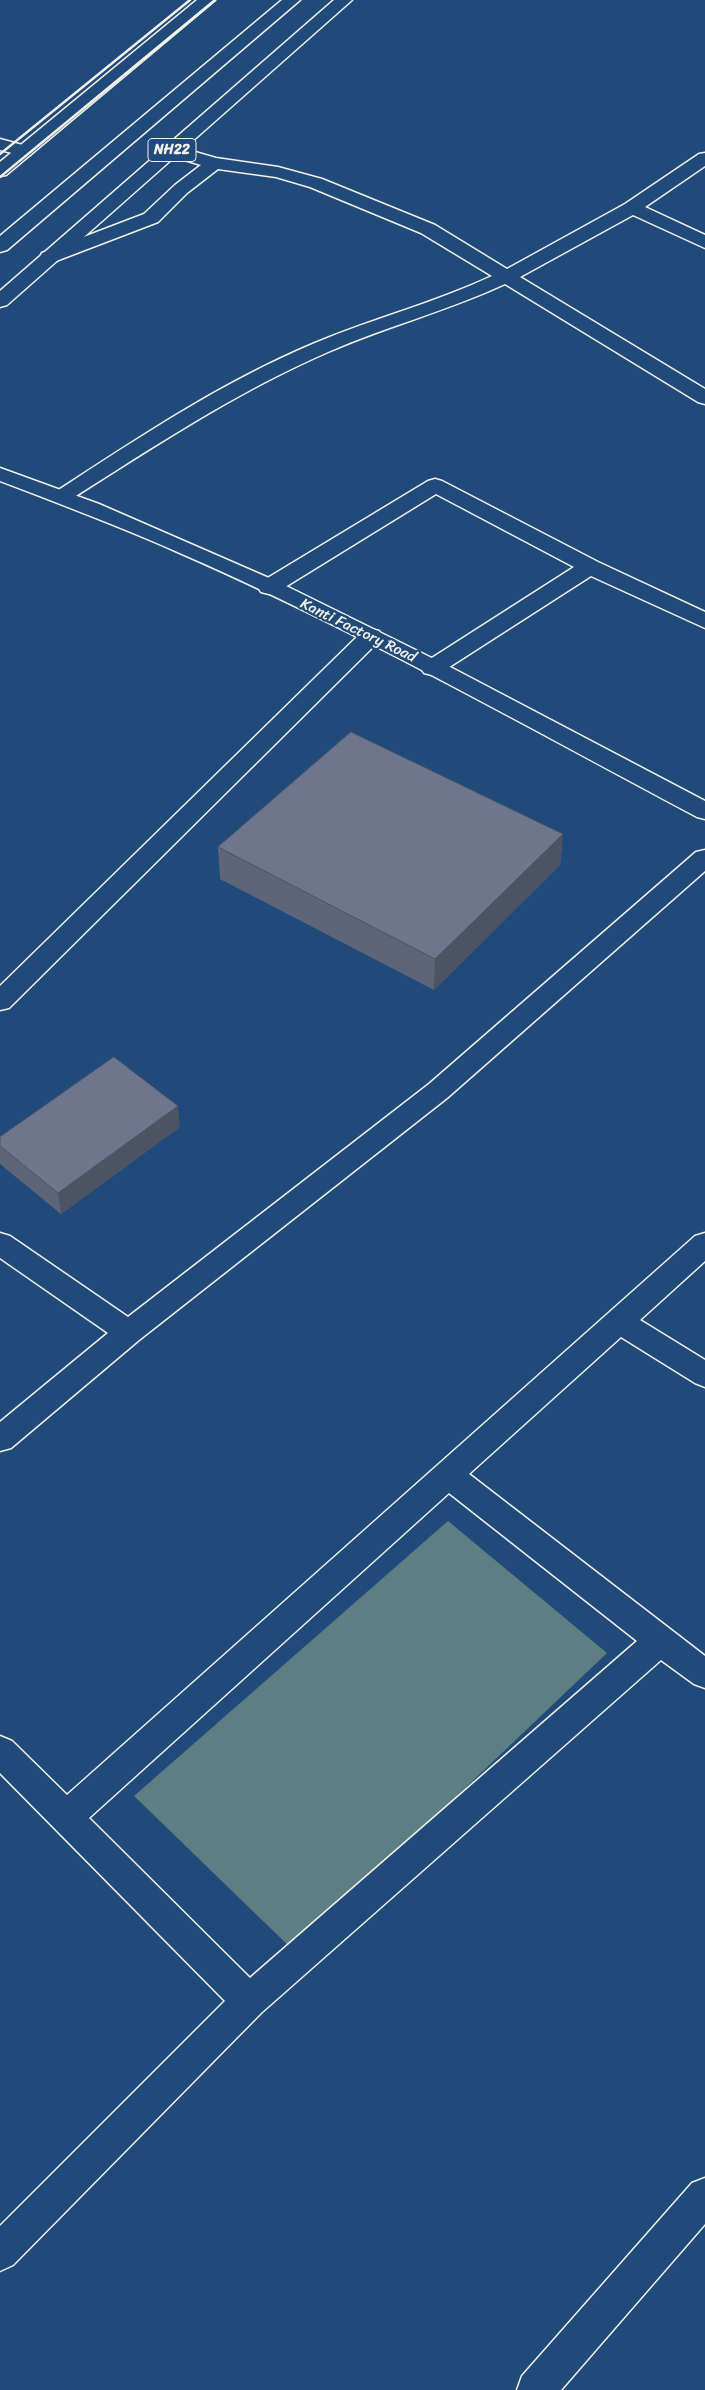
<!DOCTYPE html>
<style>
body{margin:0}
canvas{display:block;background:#1f4a7a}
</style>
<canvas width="705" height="2390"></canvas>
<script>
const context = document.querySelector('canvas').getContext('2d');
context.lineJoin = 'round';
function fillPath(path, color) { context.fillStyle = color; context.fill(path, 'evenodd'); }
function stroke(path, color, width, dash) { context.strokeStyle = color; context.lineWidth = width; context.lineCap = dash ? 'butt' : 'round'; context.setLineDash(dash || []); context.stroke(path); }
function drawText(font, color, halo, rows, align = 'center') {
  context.font = font + ' Sriracha,sans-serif'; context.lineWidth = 4.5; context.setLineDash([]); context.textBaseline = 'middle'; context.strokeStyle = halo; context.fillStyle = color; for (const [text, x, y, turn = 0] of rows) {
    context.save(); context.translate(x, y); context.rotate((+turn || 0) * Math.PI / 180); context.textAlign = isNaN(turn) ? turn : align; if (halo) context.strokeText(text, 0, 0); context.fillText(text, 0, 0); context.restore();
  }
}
fillPath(new Path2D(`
 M448,1521L607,1653L294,1951L134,1796Z`), '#5d7e83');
const minor = new Path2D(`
 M0,139L30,147L33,151L30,155L24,156L0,150Z
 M171,145L216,158L278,167L322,179L435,225L507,269L625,204L699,154L705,153V166L645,207L705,235V248L633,215L520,277L705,389V404L698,402L505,284C448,311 386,326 328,352C236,392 153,447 68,501L61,503L54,501L50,497L54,493C138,438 222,382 315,343C374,318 435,303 492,276L421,233L310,187L276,177L218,169L187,193L158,222L56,261H42L40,257L42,253L144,214L175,185L201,165L165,154L162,150L165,146Z
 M435,479L442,481L598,562L705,612V628L591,576L440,673L432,675L424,673L421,668L424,663L574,567L436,494L277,592L269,594L261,592L258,587L261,582L428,481Z
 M371,629L379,631L382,636L379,641L9,1008L0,1010V986L363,631Z
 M705,850V871L447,1098L139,1340L11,1448L0,1451V1422L108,1333L0,1258V1233L10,1236L128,1317L429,1084L696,852Z
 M705,1233V1261L640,1320L705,1360V1387L695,1383L621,1337L469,1474L705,1656V1688L694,1684L661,1660L261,2013L13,2265L0,2271V2226L225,2001L0,1773V1736L12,1741L67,1795L695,1236ZM449,1493L637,1641L250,1978L89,1818Z
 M705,2178V2224L561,2390H517L522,2376L692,2183Z`);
const tertiary = new Path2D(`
 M197,0H215L6,175L0,176V162Z
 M0,468L99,504L278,582L454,669L705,801V819L697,817C524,725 353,628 173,550C116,525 58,503 0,481Z`);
const trunk = new Path2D(`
 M282,0H300L7,250L0,252V236Z
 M334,0H352L7,305L0,307V291Z`);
stroke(minor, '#f4f1e8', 3);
stroke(tertiary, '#f4f1e8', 3);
stroke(trunk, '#f4f1e8', 3);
fillPath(minor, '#1f4a7a');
fillPath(tertiary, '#1f4a7a');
fillPath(trunk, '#1f4a7a');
stroke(new Path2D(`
 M0,154L190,0
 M0,177L215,0`), '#f4f1e8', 2.5);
fillPath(new Path2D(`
 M563,834L560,865L434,990L220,879L218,847Z
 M180,1127L61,1214L0,1164V1137Z`), '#5e6579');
fillPath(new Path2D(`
 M563,834L560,865L434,990L435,959Z
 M178,1106L180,1127L61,1214L58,1193Z`), '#4c5363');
const building = new Path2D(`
 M351,732L563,834L435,959L218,847Z
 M114,1057L178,1106L58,1193L0,1146V1137Z`);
fillPath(building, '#6d768d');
stroke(building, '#4c5363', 1);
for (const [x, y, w] of [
 [172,150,48]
]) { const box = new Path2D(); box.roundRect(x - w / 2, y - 11.5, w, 23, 4); context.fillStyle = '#1f4a7a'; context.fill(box); stroke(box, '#f4f1e8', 1); }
drawText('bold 14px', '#f4f1e8', null, [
 ["NH22",172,150]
]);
drawText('15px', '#f4f1e8', '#1f4a7a', [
 ["Kanti Factory Road",358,631,26]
]);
</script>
